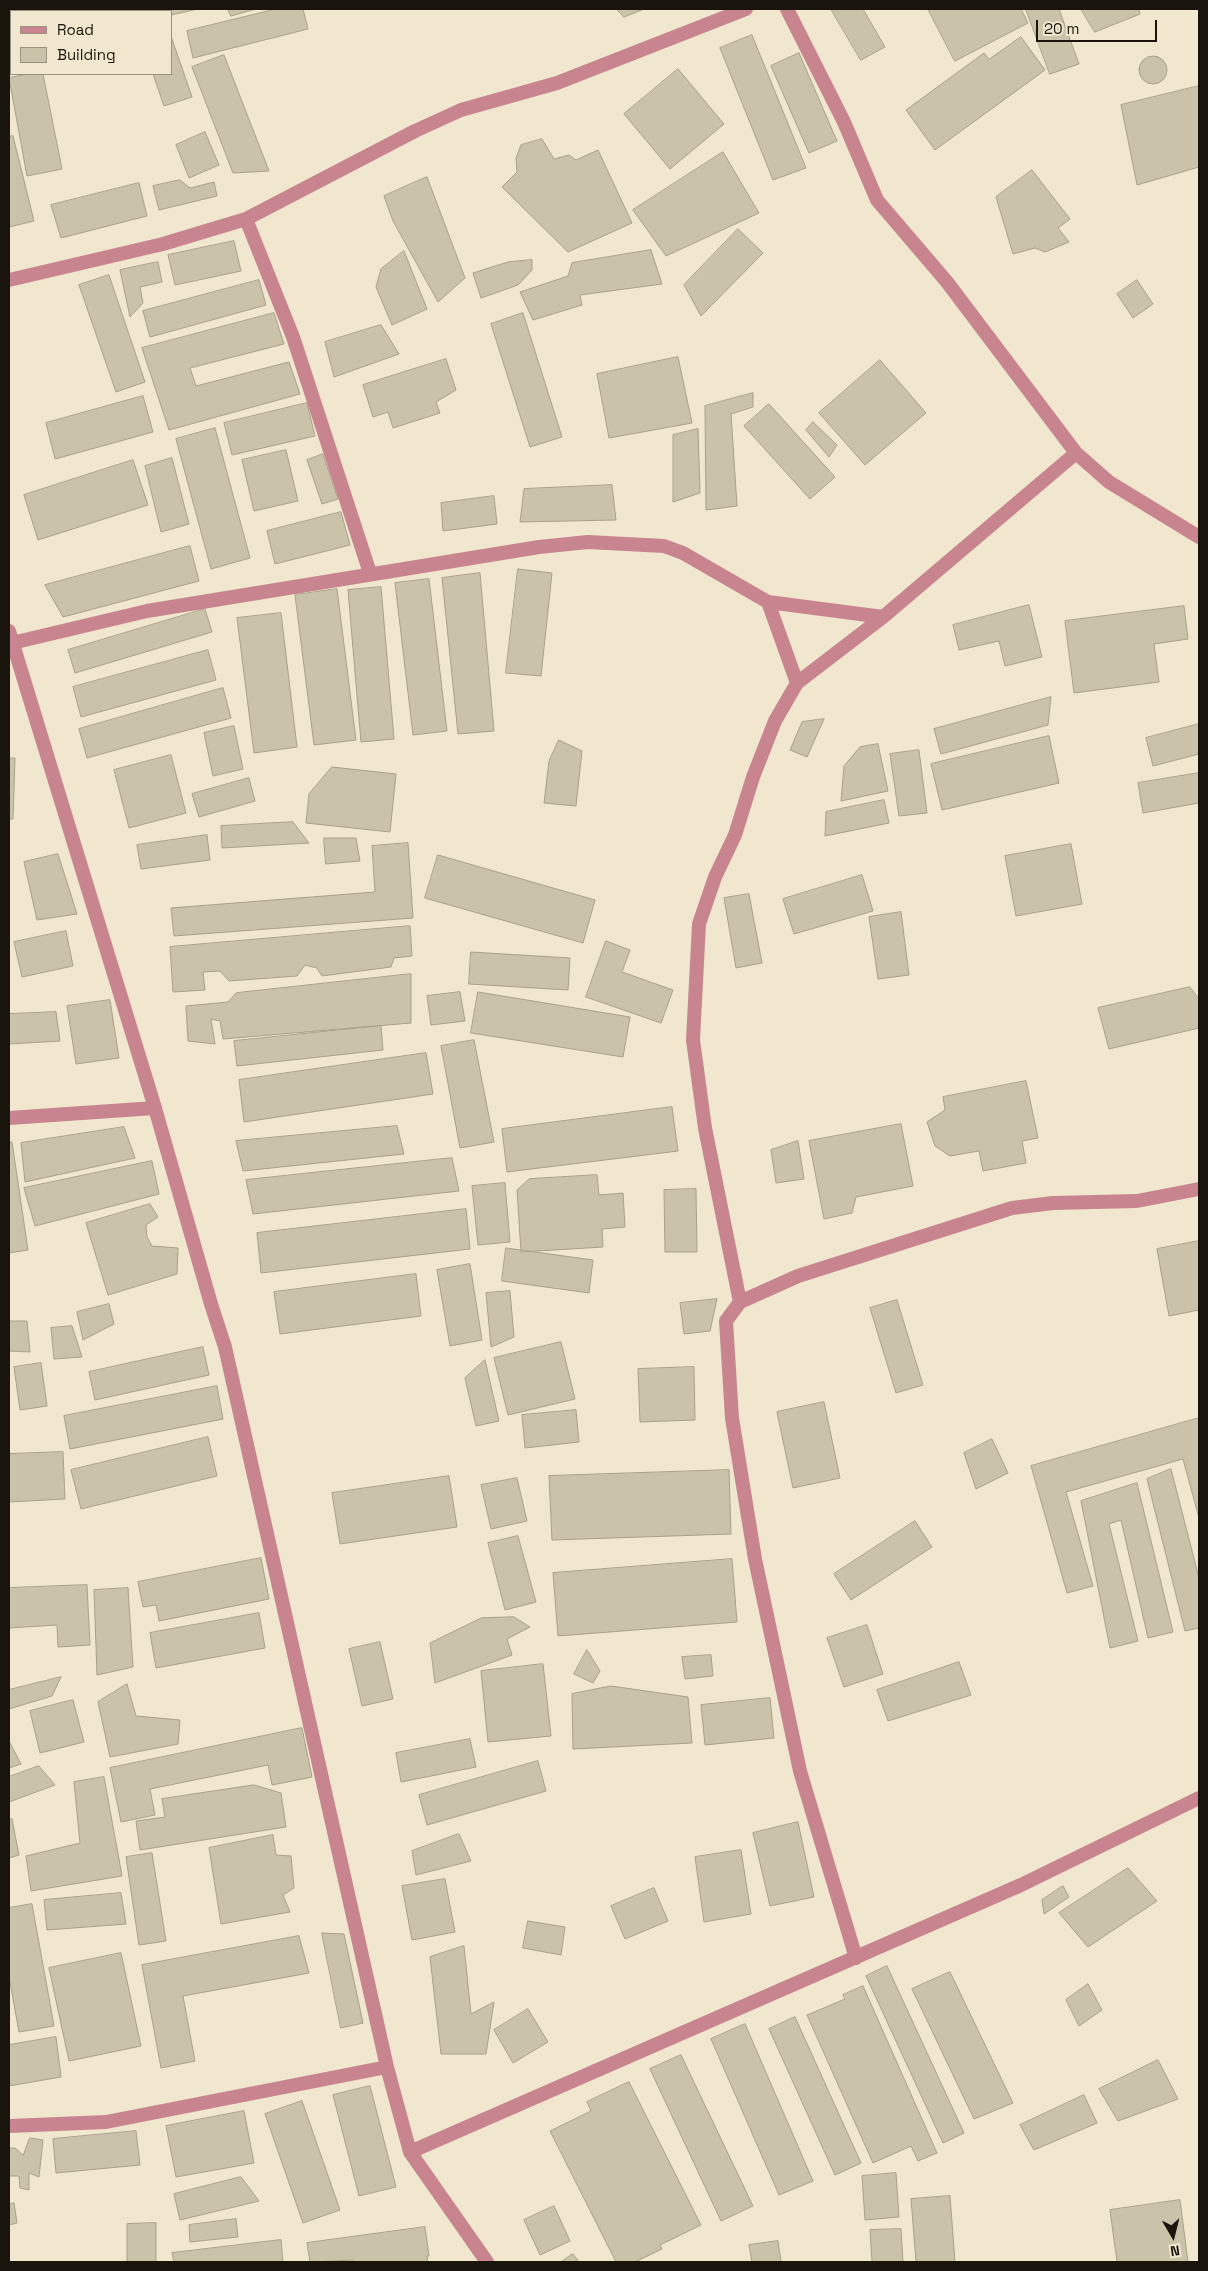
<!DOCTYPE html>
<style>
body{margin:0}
#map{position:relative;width:1208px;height:2271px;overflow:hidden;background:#f0e7ce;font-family:"Space Grotesk",sans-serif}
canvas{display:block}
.frame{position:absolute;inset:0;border:10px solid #19150d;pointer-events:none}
.legend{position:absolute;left:10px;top:10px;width:162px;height:65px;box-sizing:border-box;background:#f0e7ce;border:1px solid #9a9381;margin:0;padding:6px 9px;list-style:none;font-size:15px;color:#19150d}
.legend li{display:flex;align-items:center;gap:10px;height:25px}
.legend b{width:25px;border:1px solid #9a9381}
.north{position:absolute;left:1148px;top:2211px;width:50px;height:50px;-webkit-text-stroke:4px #f0e7ce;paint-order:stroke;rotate:172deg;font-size:14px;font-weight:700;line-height:20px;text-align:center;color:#19150d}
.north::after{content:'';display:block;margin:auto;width:18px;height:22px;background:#19150d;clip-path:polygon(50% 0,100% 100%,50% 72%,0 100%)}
.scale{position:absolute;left:1036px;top:20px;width:121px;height:22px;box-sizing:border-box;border:2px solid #19150d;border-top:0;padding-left:6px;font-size:15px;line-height:18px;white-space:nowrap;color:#19150d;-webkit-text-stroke:4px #f0e7ce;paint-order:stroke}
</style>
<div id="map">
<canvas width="1208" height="2271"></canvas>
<div class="frame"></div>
<ul class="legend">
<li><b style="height:6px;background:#c8858f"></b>Road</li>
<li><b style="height:14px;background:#cac2a9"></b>Building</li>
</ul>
<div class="north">N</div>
<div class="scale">20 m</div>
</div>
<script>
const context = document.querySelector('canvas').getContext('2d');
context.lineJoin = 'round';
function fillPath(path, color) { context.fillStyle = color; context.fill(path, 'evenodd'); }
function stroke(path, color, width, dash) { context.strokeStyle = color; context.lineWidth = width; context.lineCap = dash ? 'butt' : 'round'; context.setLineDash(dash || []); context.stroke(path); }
const building = new Path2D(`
 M89,9H119L120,11H78Z
 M131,9H162L163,11H132Z
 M169,9H198L171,15Z
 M228,9H256L231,16Z
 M276,9H303L308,29L193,58L187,31Z
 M617,9H644L624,17Z
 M831,9H863L885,47L861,60Z
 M928,9H1021L1028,23L955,61Z
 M1026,9H1059L1079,64L1050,74Z
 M1081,9H1139L1140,14L1095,32Z
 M752,35L806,168L773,180L720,48Z
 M171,36L192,97L164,106L153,74H171Z
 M1021,37L1045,70L935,150L906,110L984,53L989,59Z
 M11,45V62L9,63V46Z
 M799,53L837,141L809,153L771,66Z
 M224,55L269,171L233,173L192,67Z
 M1139 70a14 14 0 1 1 28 0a14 14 0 1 1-28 0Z
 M678,69L724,124L670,169L624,114Z
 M28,74H43L62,169L27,176L9,78Z
 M1199,86V167L1137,185L1121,105Z
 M205,132L219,165L189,178L176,145Z
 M13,136L34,221L9,227V137Z
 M542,139L554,159L569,155L576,160L598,150L632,223L568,252L502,187L517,172L516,158L521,145Z
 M723,152L759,213L666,256L633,210Z
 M1032,170L1070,219L1058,228L1069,242L1045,252L1035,248L1013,254L996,197Z
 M427,177L465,278L438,302L393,221L384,196Z
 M180,180L190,188L214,182L217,196L159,210L153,186Z
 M139,183L147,216L61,238L51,205Z
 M738,229L763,253L701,316L684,285Z
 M234,241L241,271L175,285L168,255Z
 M651,250L662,284L580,295L582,305L533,320L520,292L568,276L572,263Z
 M404,251L427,309L392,325L376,287L381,269Z
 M532,260V270L518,285L481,298L473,273L508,262Z
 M158,262L162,282L140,287L143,303L130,317L120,270Z
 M109,275L145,382L116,392L79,285Z
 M259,280L266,305L150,337L143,311Z
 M1137,280L1153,304L1133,318L1117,294Z
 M274,313L284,344L190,368L196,386L289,362L300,394L169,430L142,348Z
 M523,313L562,437L530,447L491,324Z
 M381,325L399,354L334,377L325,342Z
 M678,357L692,423L609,438L597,374Z
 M446,359L456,390L436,402L440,413L393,428L388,412L373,417L363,385Z
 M880,360L926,413L865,465L819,413Z
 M753,393V407L731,414L737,506L706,510L705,406Z
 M143,396L153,432L55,459L46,423Z
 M307,403L315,436L232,455L224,423Z
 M769,404L835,477L810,499L744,426Z
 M813,422L837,445L829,457L806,430Z
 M215,428L250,558L211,569L176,439Z
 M698,429L700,493L673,502V435Z
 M286,450L298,501L254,511L242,460Z
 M323,454L338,499L322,504L307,460Z
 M172,458L189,524L161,532L145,466Z
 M133,460L148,505L38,540L24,495Z
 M612,485L616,520L520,522L524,489Z
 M494,496L497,524L443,531L441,503Z
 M341,512L350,545L275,564L267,531Z
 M190,546L199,581L63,617L45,585Z
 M518,569L552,573L541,676L506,673Z
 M480,573L494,731L458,734L442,578Z
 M429,579L447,731L413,735L395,583Z
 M381,587L394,739L361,742L348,590Z
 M337,589L356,740L314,745L295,595Z
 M1029,605L1042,657L1005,666L999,641L959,650L953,625Z
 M1184,606L1188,639L1154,644L1159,682L1074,693L1065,621Z
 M205,609L212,632L75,673L68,650Z
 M281,613L297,747L254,753L237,618Z
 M208,650L216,680L81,717L73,687Z
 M223,688L231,718L87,758L79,729Z
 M1051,697L1048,725L941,754L934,729Z
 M824,719L807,757L790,750L802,722Z
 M1199,724V754L1153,766L1146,738Z
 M234,726L243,769L213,776L204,733Z
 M1049,736L1059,783L942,810L931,764Z
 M559,740L582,751L576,806L544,803L549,761Z
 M878,744L888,791L841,801L844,766L860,747Z
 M919,750L927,813L899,816L890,754Z
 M171,755L186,813L129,828L114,770Z
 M9,758H15L13,819H9Z
 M332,767L396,774L390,832L306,823L309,794Z
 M1199,773V803L1143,813L1138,783Z
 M249,778L255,801L199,817L192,794Z
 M884,800L889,823L825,836L826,812Z
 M293,822L309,843L222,848L221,826Z
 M207,835L210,860L141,869L137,845Z
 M324,838H356L360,861L326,864Z
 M408,843L413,918L174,936L171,908L375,892L372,846Z
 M1071,844L1082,904L1016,916L1005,856Z
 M58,854L77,914L37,920L24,862Z
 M438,855L595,900L583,943L425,898Z
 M862,875L873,911L794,934L783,899Z
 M749,894L762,963L736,968L724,898Z
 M901,912L909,975L878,979L869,917Z
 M410,926L412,956L394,958L391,967L322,976L317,968L305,965L297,976L229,981L220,971L203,972L205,990L173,992L170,947Z
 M66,931L73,966L22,977L14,942Z
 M606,941L630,950L622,972L673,990L661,1023L586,997Z
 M471,952L570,958L568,990L469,984Z
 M411,974V1023L223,1039L220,1021L211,1019L215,1044L188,1041L186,1006L228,1002L236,993Z
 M1190,987L1199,999V1028L1109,1049L1098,1008Z
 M460,992L465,1021L431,1025L427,996Z
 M478,992L630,1017L623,1057L471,1033Z
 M110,1000L119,1058L76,1064L67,1006Z
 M56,1012L60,1041L9,1044V1014Z
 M381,1026L383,1050L237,1066L234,1041Z
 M474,1040L494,1142L460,1148L441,1046Z
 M426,1053L433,1094L244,1122L239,1080Z
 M1026,1081L1038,1138L1022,1141L1026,1163L983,1171L979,1151L950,1156L935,1146L927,1122L945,1110L943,1097Z
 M672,1107L678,1151L507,1172L502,1129Z
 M901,1124L913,1186L856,1197L852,1213L824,1219L809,1141Z
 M397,1126L404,1154L243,1171L236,1141Z
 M124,1127L135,1158L25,1182L21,1143Z
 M798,1141L804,1179L776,1183L771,1150Z
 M9,1142H12L28,1250L9,1253Z
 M452,1158L459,1191L253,1214L246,1180Z
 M152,1161L159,1194L35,1226L24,1188Z
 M597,1175L599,1195L623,1193L625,1227L602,1229L603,1247L521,1252L517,1190L529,1179Z
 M505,1183L510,1242L478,1245L472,1186Z
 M696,1189L697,1252H665L664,1190Z
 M150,1204L158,1217L146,1225L147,1237L152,1246L178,1248L177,1274L108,1295L86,1223Z
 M466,1209L470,1249L261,1273L257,1233Z
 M1199,1241V1310L1169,1316L1157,1249Z
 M506,1248L593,1260L589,1293L502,1281Z
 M470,1264L482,1340L450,1346L437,1270Z
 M416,1274L421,1316L280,1334L274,1292Z
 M510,1291L514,1337L491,1347L486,1293Z
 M717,1299L710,1331L684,1334L680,1303Z
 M897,1300L923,1385L896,1393L870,1308Z
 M109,1304L114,1324L83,1340L77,1312Z
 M9,1321H27L30,1352L9,1351Z
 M72,1326L82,1357L54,1359L51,1328Z
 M561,1342L575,1399L508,1415L494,1358Z
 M203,1347L209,1375L95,1400L89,1372Z
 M485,1360L499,1421L476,1426L465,1378Z
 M41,1363L47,1406L20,1410L14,1367Z
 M694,1367L695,1420L640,1422L638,1369Z
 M217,1386L223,1419L70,1449L64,1416Z
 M824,1402L840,1478L793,1488L777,1412Z
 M576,1410L579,1442L525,1448L522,1415Z
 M1199,1418V1518L1183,1459L1066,1492L1093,1586L1067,1593L1031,1466Z
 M208,1437L217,1476L81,1509L71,1470Z
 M992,1439L1008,1473L976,1489L964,1453Z
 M63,1452L65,1499L9,1502V1454Z
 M1171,1469L1199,1578V1628L1185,1631L1147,1479Z
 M729,1470L731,1534L552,1540L549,1476Z
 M449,1476L457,1527L340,1544L332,1493Z
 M517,1478L527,1521L491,1529L481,1485Z
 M1137,1483L1173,1632L1148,1638L1121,1520L1109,1524L1138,1641L1110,1648L1081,1501Z
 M915,1521L932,1547L851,1600L834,1574Z
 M518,1536L536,1602L505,1610L488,1543Z
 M261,1558L269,1599L159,1621L156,1605L143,1607L138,1582Z
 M732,1559L737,1622L558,1636L553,1573Z
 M87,1585L90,1645L58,1647L57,1625L9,1628V1588Z
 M128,1588L133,1667L97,1675L94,1590Z
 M259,1613L265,1648L156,1668L150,1633Z
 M514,1617L530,1627L507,1639L512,1655L435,1683L430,1643L481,1618Z
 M867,1625L883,1674L844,1687L827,1638Z
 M380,1642L393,1699L362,1706L349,1649Z
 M587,1650L600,1671L593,1683L574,1674Z
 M711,1655L713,1676L685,1679L682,1657Z
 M959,1662L971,1695L888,1721L877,1690Z
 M543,1664L551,1736L488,1742L481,1671Z
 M61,1677L52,1696L9,1709V1690Z
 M127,1684L136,1716L180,1720L178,1744L110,1757L98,1702Z
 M611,1686L688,1697L692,1743L573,1749L572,1694Z
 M770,1698L774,1738L705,1745L701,1705Z
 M73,1700L84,1742L40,1753L30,1711Z
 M302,1728L312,1777L272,1785L268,1765L150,1789L155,1815L121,1822L110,1768Z
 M470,1739L476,1767L401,1782L396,1753Z
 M9,1741L21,1764L9,1768Z
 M538,1761L546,1791L427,1825L419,1795Z
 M39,1766L55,1785L9,1802V1777Z
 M104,1777L122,1876L31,1891L26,1856L80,1843L74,1782Z
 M254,1785L281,1793L286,1827L140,1850L136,1821L165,1817L162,1799Z
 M12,1819L19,1855L9,1858V1820Z
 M798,1822L814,1897L770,1906L753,1833Z
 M459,1834L471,1861L416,1875L412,1851Z
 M273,1835L276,1855L291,1856L294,1888L283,1895L290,1912L221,1924L209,1848Z
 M741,1850L751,1914L704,1922L695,1857Z
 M152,1853L166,1941L139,1945L126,1857Z
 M1128,1868L1157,1901L1088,1947L1059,1913Z
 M445,1879L455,1932L412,1940L402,1886Z
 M1063,1886L1069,1897L1044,1914L1042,1900Z
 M654,1888L668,1921L625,1939L611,1906Z
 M121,1893L126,1924L47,1930L44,1900Z
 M32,1904L54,2026L19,2032L9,1977V1908Z
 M528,1921L565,1927L561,1955L523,1948Z
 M322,1933L344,1934L363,2023L341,2028Z
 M299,1936L309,1973L183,1996L195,2061L161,2068L142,1965Z
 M464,1946L471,2014L494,2002L486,2054H441L430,1957Z
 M121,1953L141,2046L69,2061L49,1968Z
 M887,1966L964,2133L943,2143L866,1976Z
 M950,1972L1013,2103L974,2119L912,1989Z
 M1088,1984L1102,2010L1079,2026L1066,2000Z
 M863,1986L937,2153L918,2161L911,2146L873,2163L807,2015L845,1999L843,1995Z
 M528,2009L548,2042L513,2063L494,2030Z
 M795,2017L861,2163L835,2175L769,2029Z
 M745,2024L813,2181L779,2195L711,2039Z
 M56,2037L61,2077L9,2086V2045Z
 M681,2055L753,2206L721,2221L650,2069Z
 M1158,2060L1178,2099L1118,2121L1099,2089Z
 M629,2082L701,2225L660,2245L662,2249L635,2262H616L550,2131L591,2111L587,2102Z
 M370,2086L396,2187L359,2196L333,2095Z
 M1084,2095L1097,2123L1034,2150L1020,2125Z
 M302,2101L340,2210L303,2223L265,2114Z
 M244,2111L254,2163L176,2177L166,2126Z
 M136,2131L140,2165L56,2173L53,2139Z
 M30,2138L43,2140L39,2177L29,2173V2190L20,2188L19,2176H9V2148H15L23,2155Z
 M896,2173L899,2217L865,2220L862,2176Z
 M241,2177L259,2201L180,2220L174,2194Z
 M950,2196L955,2262H916L911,2199Z
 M1180,2200L1188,2262H1117L1110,2210Z
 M14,2203L17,2223L9,2225V2205Z
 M554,2206L570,2241L540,2255L524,2220Z
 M236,2219L238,2237L190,2242L189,2225Z
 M156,2223V2262H127V2224Z
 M425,2227L429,2256H427L428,2262H355L354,2260L310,2262L307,2243Z
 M901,2229L903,2262H872L870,2230Z
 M281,2240L283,2262H174L172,2253Z
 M778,2241L781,2262H752L749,2245Z
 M573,2254L579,2262H561Z`);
fillPath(building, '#cac2a9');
stroke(building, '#a8a088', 1);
stroke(new Path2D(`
 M787,9L844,122L877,200L947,282L1076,453L1109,482L1199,537
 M246,219L293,337L370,573
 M9,280L163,244L246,219L415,131L461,110L557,83L746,9
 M768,602L797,683
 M9,631L155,1108L211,1304L225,1347L387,2067L410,2152L487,2262
 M12,643L147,611L539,547L588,542L664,546L683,553L768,602L883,617
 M9,1118L155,1108
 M740,1302L705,1128L693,1040L699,924L715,877L735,835L753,777L775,721L797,683L883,617L1076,453
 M856,1958L800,1771L755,1559L732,1418L726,1321L740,1302L798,1276L1012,1208L1053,1203L1137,1201L1199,1189
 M9,2126L106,2122L387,2067
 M410,2152L1021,1885L1199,1798`), '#c8858f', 14);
</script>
